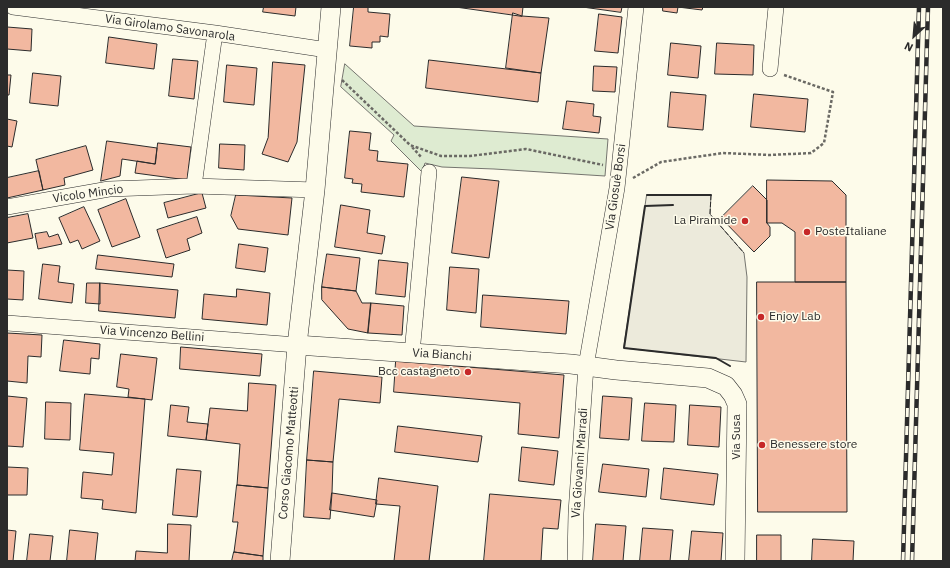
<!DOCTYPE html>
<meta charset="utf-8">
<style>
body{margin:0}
#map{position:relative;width:950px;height:568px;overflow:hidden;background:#fdfbea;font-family:"IBM Plex Sans",sans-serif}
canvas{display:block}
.frame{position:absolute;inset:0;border:8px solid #2b2b2b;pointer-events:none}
.north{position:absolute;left:894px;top:16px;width:40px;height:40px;-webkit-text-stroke:3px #fdfbea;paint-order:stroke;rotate:206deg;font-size:11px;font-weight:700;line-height:16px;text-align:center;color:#2b2b2b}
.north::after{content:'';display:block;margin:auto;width:14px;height:18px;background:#2b2b2b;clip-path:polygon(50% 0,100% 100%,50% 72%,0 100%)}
</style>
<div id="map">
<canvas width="950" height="568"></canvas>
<div class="frame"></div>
<div class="north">N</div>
</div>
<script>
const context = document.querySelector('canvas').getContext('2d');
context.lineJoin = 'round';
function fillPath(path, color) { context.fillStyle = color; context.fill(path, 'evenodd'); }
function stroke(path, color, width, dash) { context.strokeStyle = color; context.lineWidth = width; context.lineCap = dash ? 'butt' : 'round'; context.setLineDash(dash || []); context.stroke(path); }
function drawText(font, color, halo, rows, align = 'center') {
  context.font = font + ' "IBM Plex Sans",sans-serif'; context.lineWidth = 3; context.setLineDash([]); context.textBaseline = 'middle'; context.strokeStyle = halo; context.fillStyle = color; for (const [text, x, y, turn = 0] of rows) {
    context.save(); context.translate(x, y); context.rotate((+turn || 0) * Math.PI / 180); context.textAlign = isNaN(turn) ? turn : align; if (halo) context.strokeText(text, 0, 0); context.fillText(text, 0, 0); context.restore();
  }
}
const green = new Path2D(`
 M345,64L414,126L608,139L605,176L494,169L442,167L425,163L422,172L391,141L394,135L341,87Z`);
fillPath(green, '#deebd1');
stroke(green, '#74746e', 1);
const parking = new Path2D(`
 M647,195H711L710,214L744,253L747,277L746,362L624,348Z`);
fillPath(parking, '#eceadb');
stroke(parking, '#74746e', 1);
const building = new Path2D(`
 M264,7H296L295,16L263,12Z
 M354,7H368V12L390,14L388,37L380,36V42H372V48L350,46Z
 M456,7H523L522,16Z
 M583,7H622L621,12Z
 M663,7H703L702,10L678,7L677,13L663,11Z
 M513,13L522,16L549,18L541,73L506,68Z
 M599,14L622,17L618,53L595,51Z
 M7,27L32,29L31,51L7,49Z
 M109,37L157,44L154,69L106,63Z
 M671,43L701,46L698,78L668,75Z
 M717,43L754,45L753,75L715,74Z
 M173,59L198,61L194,99L169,96Z
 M429,60L541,73L538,102L426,88Z
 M273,62L305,65L297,142L288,162L262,154L268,138Z
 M227,65L257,68L254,105L224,102Z
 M594,66L617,67L615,92L593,91Z
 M33,73L61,76L58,106L30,103Z
 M7,75H11L9,95H7Z
 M671,92L706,95L703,130L668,127Z
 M754,94L808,99L805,132L751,127Z
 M567,101L594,104L593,116L601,117L599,133L563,129Z
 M7,119L17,121L12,147L7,146Z
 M350,131L371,133L369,150L378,151L377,161L408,164L404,197L361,192L362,184L352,183L353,179L345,178Z
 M107,141L157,148L155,164L122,159L120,176L101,181Z
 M158,143L191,147L187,180L135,173L137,161L155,164Z
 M220,144L245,145L244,170L219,168Z
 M86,146L93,170L64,178L65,185L43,190L36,160Z
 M39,171L43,190L7,198V178Z
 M462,177L499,181L489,258L452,253Z
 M767,180L832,181L846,195V282H795V232L782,223H767Z
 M753,186L767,200V223L770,227V236L754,252L721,218Z
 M202,193L206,208L168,218L164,203Z
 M236,195L292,198L288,235L238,229L231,216Z
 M126,199L140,237L112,247L98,210Z
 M341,205L370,210L367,233L385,236L382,254L335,247Z
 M84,207L100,241L82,249L78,240L70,243L59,218Z
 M28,214L33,238L7,243V218Z
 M197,217L202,233L187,239L190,250L166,258L157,230Z
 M47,232L49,237L58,234L62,244L38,249L35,234Z
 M239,244L268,248L265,272L236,268Z
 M327,254L360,258L356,291L322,287Z
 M98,255L174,264L172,277L96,269Z
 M379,260L408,263L405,297L376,294Z
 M43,264L60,266L58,282L74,284L72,303L39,299Z
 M450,267L479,269L476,313L447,310Z
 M7,270L24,271L23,300L7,299Z
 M757,282H846L847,512H758Z
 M87,283H100V304L86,303Z
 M100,283L178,290L175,318L99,311Z
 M322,287L356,291L362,303H371L368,333L348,329L322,300Z
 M237,289L270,293L267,325L202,319L204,294L236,297Z
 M483,295L569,301L566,334L481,327Z
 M371,303L404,306L402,335L368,333Z
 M7,333L42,335L41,357L28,356L27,383L7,381Z
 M64,340L100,344L99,359L91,358L90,374L60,371Z
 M181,347L262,354L260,376L180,369Z
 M121,354L157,358L152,400L128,397L129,389L117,387Z
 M396,361L564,375L559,438L518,434L520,403L394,392Z
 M314,371L382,377L380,403L339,399L333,462L307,460Z
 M249,383L276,385L268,488L237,485L240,444L206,440L210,408L247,411Z
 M85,394L145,399L136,513L102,509L103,500L81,498L83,472L112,475L114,453L80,450Z
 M7,396L27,398L23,447L7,446Z
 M603,396L632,398L629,440L600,438Z
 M46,402L71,403L70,440L45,439Z
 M645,403L676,405L674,442L642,441Z
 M171,405L189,407L187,422L208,424L206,440L168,436Z
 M690,405L721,407L719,447L688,445Z
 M398,426L482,436L478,462L395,452Z
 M522,447L558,451L554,485L519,481Z
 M307,460L333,462L332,493L330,519L304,517Z
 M603,464L649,469L646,497L599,492Z
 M7,467L28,468L27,495H7Z
 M664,468L718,474L714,505L661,499Z
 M177,469L201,471L197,517L173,515Z
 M379,478L438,486L429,561H394L400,506L376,504Z
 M237,485L268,488L263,556L234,552L238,522H233Z
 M332,493L377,500L374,517L330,510Z
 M490,494L561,500L558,529L543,528L541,561H484Z
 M168,524L191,525L189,561H135L136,551L167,553Z
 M596,524L626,526L623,561H593Z
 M643,528L673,530L670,561H640Z
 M7,530L16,531L13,561H7Z
 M70,530L98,533L95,561H67Z
 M692,531L723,533L721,561H689Z
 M30,534L53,536L50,561H27Z
 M757,535H781V561H757Z
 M813,539L854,541L853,561H812Z
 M234,552L263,556V561H232Z`);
fillPath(building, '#f2b8a0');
stroke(building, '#2b2b2b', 1);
const minor = new Path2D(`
 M13,7L215,33L327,50
 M770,69L776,7
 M194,186L215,33
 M7,207L109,189L194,186L315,190
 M7,323L297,345
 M412,353L429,172
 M575,561L576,513L586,366L617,188L636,7`);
const tertiary = new Path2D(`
 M297,345L571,364L616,370L708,378L726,386L733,395L737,404L735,561
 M280,561L297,345L315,190L331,7`);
stroke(minor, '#2b2b2b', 16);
stroke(tertiary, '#2b2b2b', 20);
stroke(new Path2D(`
 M342,80L410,145L441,156H470L526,149L603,165
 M412,147L422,158
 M633,178L661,162L723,153L770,155L811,153L824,143L833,92L784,75`), '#6a6964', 2.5, [3, 2]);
stroke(minor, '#fdfbea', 15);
stroke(tertiary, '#fdfbea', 19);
const rail = new Path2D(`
 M903,561L919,7
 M912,561L928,7`);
stroke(rail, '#2b2b2b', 4.5);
stroke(rail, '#fdfbea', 3, [9]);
stroke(new Path2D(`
 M711,195L710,214L744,253`), '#2b2b2b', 1, [5, 2]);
stroke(new Path2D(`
 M647,195H711
 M673,205L645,206L624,348L716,358L730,366`), '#2b2b2b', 2);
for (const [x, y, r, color] of [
 [745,221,4,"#c62828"],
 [807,232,4,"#c62828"],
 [761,317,4,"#c62828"],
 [468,372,4,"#c62828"],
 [762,445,4,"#c62828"]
]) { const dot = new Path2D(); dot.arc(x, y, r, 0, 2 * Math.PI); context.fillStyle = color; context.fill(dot); stroke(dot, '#fdfbea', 1.5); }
drawText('12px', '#2b2b2b', '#fdfbea', [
 ["Via Girolamo Savonarola",170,28,8],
 ["Via Giosuè Borsi",616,187,-82],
 ["Vicolo Mincio",88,194,-8],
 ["Via Vincenzo Bellini",152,334,4],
 ["Via Bianchi",442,355,4],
 ["Via Susa",737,437,-90],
 ["Corso Giacomo Matteotti",289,453,-85],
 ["Via Giovanni Marradi",580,463,-86]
]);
drawText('12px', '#2b2b2b', '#fdfbea', [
 ["La Piramide",737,221,"right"],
 ["PosteItaliane",815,232],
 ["Enjoy Lab",769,317],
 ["Bcc castagneto",460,372,"right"],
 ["Benessere store",770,445]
], 'left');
</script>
